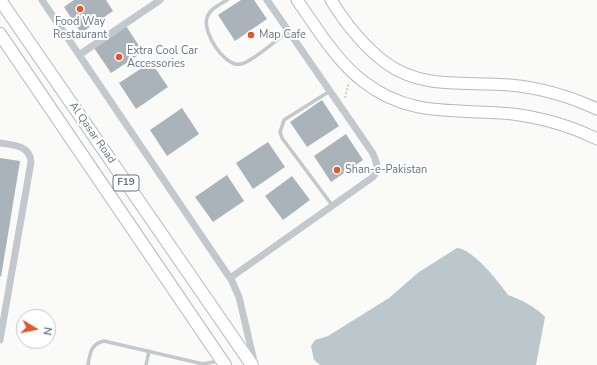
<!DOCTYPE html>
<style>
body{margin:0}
#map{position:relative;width:597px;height:365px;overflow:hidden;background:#fafaf8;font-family:"Nunito Sans",sans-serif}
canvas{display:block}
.north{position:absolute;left:16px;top:309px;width:40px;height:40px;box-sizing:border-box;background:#fff;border:1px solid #c1c8cd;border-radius:50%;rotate:100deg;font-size:11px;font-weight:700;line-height:16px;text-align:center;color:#657683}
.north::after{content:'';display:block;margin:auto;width:14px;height:18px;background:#e4572e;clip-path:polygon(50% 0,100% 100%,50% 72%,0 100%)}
</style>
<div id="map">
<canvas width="597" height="365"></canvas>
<div class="north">N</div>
</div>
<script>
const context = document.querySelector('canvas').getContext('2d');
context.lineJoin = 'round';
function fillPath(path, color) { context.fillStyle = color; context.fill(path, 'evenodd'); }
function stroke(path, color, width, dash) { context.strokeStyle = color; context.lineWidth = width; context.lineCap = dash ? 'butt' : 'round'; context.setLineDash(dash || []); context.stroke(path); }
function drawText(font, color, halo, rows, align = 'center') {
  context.font = font + ' "Nunito Sans",sans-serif'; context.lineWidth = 4; context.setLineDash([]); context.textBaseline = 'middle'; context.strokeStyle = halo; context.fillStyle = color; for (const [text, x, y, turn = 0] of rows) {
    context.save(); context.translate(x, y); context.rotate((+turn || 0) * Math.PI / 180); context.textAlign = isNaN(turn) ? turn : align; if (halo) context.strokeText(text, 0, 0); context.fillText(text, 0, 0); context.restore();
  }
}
fillPath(new Path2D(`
 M457,248C473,249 499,282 508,295C520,299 536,307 545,317L536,365H320L314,360L311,346L315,340L328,336L389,298L419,272Z`), '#bbc7cb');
fillPath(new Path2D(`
 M74,0H106L113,11L81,33L64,7Z
 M241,0H254L267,19L235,41L218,15Z
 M126,26L143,52L111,73L94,48Z
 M151,62L168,87L136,109L119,83Z
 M322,100L339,126L307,147L290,122Z
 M182,108L199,134L167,156L150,130Z
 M346,134L363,160L331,182L314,156Z
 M268,142L285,167L253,189L236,163Z
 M0,158L20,161L1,277L0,276Z
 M227,175L244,201L213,222L195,197Z
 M292,176L310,200L283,220L265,196Z`), '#aab3b9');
const secondary = new Path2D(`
 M297,0C317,28 336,61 364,82C412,119 458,108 513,114C542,118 571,126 597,139
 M331,0C346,24 363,46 386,63C422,90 468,81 510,85C541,88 569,96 597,109`);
const primary = new Path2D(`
 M0,0L252,365
 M0,34L225,365`);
stroke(secondary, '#b3babf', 13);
stroke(primary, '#b5babe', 14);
stroke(new Path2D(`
 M345,98L349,82`), '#bbbfc2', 1.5, [2, 2]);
stroke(new Path2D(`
 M227,0C219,5 209,9 207,18C202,32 225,68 241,64C252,62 278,39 288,31
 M330,91L284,120L280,132L282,138L332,205
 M88,365C90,353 91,344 104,341L203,364L218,361
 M146,365L149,351`), '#c3c8cc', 3.5);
stroke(new Path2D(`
 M42,0L232,281L239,297L255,365
 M79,55L160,0
 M0,143C13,145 30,145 31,162L0,340
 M230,278L373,177C380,169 376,160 372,152L267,0`), '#c3c8cc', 7);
stroke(secondary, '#fff', 11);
stroke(primary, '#fff', 12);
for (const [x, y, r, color] of [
 [80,9,4,"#e4572e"],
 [251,35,4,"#e4572e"],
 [119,57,4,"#e4572e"],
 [337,170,4,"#e4572e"]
]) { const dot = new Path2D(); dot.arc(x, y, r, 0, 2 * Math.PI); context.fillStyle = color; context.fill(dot); stroke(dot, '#fff', 1.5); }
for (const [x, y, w] of [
 [126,183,26]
]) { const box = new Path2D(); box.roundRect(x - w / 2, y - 8, w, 16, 3); context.fillStyle = '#fff'; context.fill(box); stroke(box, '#657683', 1); }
drawText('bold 10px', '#657683', null, [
 ["F19",126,183]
]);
drawText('11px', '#657683', '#fff', [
 ["Food Way",80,22,"center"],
 ["Restaurant",80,35,"center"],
 ["Map Cafe",259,35],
 ["Extra Cool Car",127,51],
 ["Accessories",127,64],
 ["Shan-e-Pakistan",345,170]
], 'left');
drawText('11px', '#657683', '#fff', [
 ["Al Qasar Road",92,133,55]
]);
</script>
